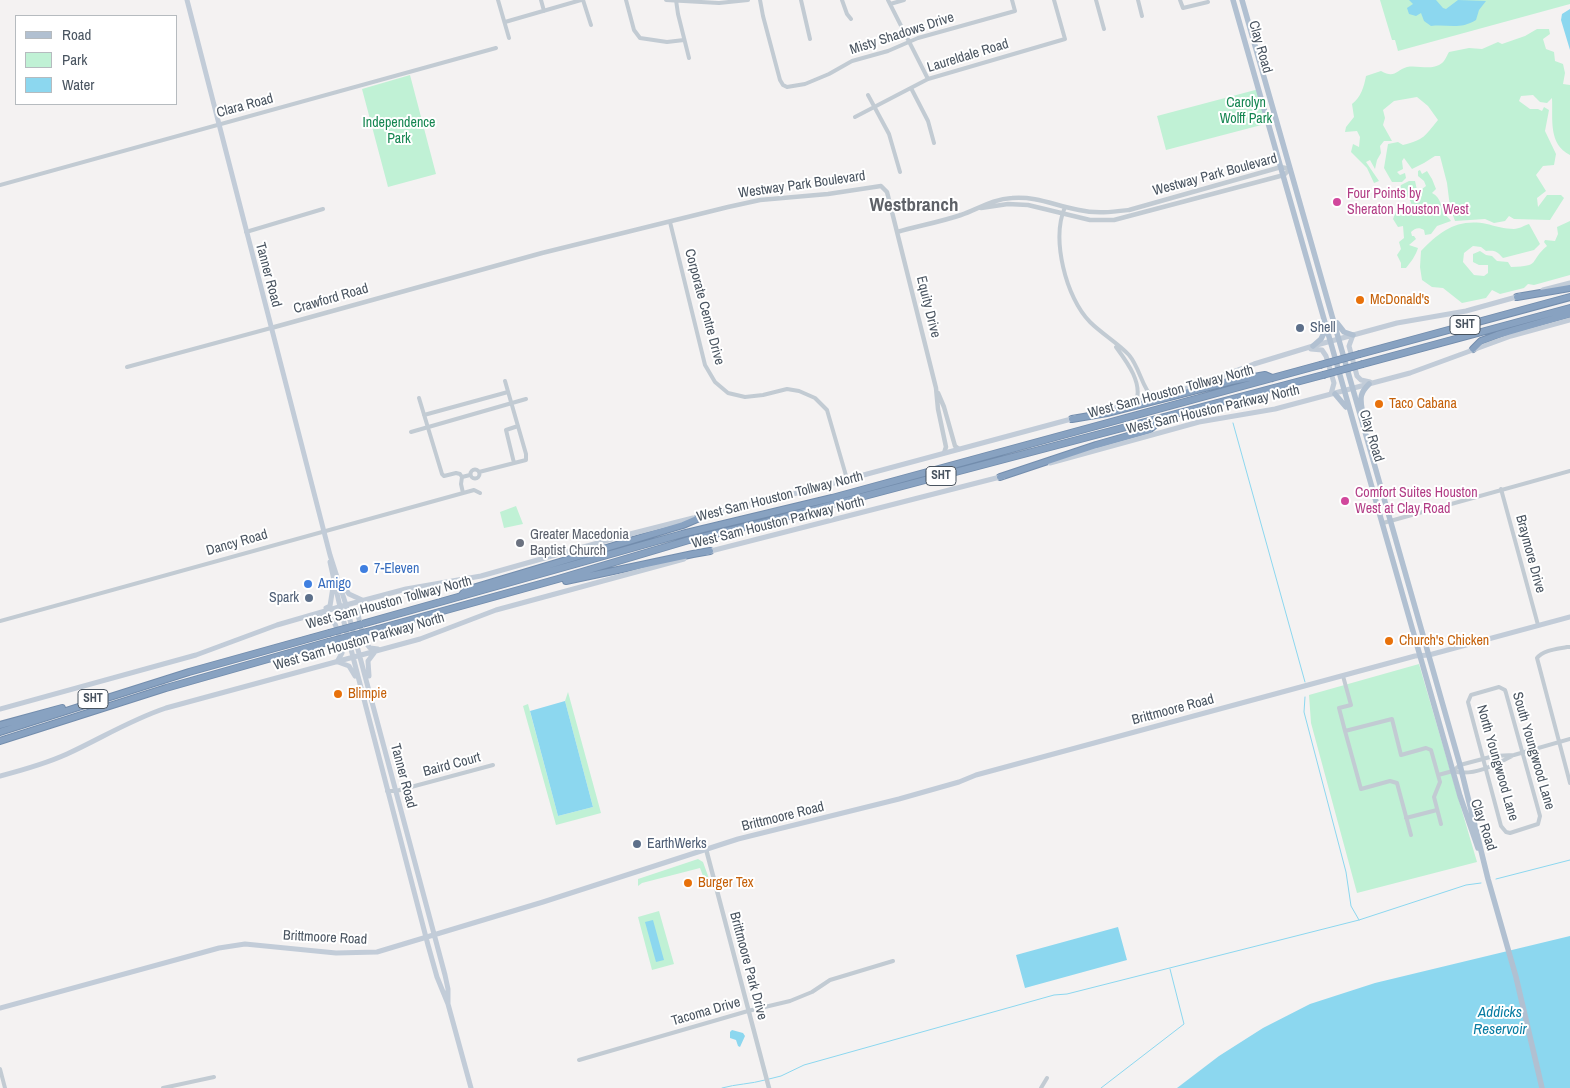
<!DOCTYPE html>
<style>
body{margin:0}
#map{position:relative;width:1570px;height:1088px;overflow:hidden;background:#f4f2f2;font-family:"Archivo Narrow",sans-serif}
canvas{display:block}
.legend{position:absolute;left:15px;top:15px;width:162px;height:90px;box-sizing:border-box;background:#fff;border:1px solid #b6bbbf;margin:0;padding:6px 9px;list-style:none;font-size:15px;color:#495460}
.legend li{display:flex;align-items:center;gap:10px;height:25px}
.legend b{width:25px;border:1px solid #b6bbbf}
</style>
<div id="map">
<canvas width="1570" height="1088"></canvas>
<ul class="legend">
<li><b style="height:6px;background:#b1c0d1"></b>Road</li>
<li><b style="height:14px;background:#c0f1d5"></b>Park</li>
<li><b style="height:14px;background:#8cd7ef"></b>Water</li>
</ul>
</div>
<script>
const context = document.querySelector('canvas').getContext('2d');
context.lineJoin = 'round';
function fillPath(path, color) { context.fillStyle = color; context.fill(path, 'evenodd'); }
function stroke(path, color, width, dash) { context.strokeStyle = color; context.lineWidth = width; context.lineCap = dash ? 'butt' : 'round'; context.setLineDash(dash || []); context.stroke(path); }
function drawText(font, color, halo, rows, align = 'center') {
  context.font = font + ' "Archivo Narrow",sans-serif'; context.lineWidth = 4; context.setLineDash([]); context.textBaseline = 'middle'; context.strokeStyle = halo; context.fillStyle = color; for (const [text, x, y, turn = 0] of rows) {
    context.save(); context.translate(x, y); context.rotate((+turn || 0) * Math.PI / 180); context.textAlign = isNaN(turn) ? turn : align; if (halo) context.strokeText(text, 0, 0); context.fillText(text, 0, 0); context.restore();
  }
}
fillPath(new Path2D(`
 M1380,0H1570V4L1398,51L1395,40H1392Z
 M1537,29H1549L1550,34L1543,39L1546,49L1554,52L1555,61L1563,64L1565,73L1563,84L1570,85V155C1548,144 1553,119 1552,98L1547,103L1540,102L1533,95L1521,96L1519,101L1530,109H1538L1542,111L1544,107L1549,110L1545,131L1556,154L1554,165L1543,166L1536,175L1546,191L1537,198L1538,207L1547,195H1561L1564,198L1550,220L1514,219L1509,216L1505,221L1494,223L1485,219L1455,221L1450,207L1447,183L1440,156H1435L1424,163L1412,169L1404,158L1402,161L1403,169L1397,172L1400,175L1405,173L1406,178L1402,182H1392L1384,168L1388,144L1398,142L1403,145C1425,139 1424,137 1438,120L1428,106L1417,97L1394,101L1383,110L1385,118L1383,125L1392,141H1384L1380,146L1381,153L1377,160L1375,169L1370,160L1366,162L1379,181L1374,183L1367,168L1351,152L1353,144L1359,147L1360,137L1357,131L1345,132L1346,127L1354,117L1352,104C1361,97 1364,87 1366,76L1381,71C1395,79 1396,70 1407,67C1417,65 1430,70 1439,65C1445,62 1446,57 1449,52L1469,48L1482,49L1498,42L1502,44L1525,36Z
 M410,75L436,174L388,187L362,89Z
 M1259,89L1269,123L1166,150L1157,116Z
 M1420,170L1422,174L1427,171L1432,179L1436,189L1432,193C1442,198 1440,207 1445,214C1447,217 1449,218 1451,221L1437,226L1431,234L1425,235L1424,230C1419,227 1415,228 1411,232L1412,236H1414L1416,239L1409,245L1418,248C1416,255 1411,262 1406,268H1401V263L1397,255L1401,249L1399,242L1404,238L1403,226L1398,227L1393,219L1398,205L1400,203L1406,206L1408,211L1412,208C1412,199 1405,195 1400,188L1401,185L1409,181H1415L1417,190L1414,192V195L1422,196V189L1426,186L1424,181L1418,176V171Z
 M1570,221V275L1534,285L1528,284L1524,288L1500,294L1492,290L1486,298L1462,303L1443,288L1432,287L1422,280L1420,267L1421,251C1440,231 1458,218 1487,224C1495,226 1505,229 1514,229C1519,229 1525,225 1529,224L1540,244L1534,250L1503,258C1497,251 1494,250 1486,251L1481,247L1473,246L1464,253L1463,262L1474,275L1484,276L1488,273V265H1479L1473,262V254L1480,251L1486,255L1492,256L1497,261L1508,262L1511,267C1542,266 1528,262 1547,246L1544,242L1545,240L1555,241L1558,234L1557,227Z
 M516,506L523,524L504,528L500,512Z
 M1419,664L1477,862L1357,893L1311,723L1309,695Z
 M568,692L601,813L556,825L523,706L528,704L558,816L593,807L565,701Z
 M698,859L703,862L712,887L711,889H708L700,868L642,883L638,886V879Z
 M659,911L674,964L652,970L638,917Z`), '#c0f1d5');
fillPath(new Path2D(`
 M1409,0H1436L1443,8L1446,9L1458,0L1486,1L1479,10L1476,20C1460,30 1448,24 1431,26L1424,21L1421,13L1416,16L1409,14L1407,8L1413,4Z
 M1570,9V50L1561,20L1562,14Z
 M565,701L593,807L558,816L530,711Z
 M653,920L664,960L656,962L645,922Z
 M1118,927L1127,960L1025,988L1016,955Z
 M1570,936V1088H1177L1219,1056L1263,1028L1310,1004L1375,983Z
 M732,1030L743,1033L745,1036L740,1047L738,1046L736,1040L730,1038V1032Z`), '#8cd7ef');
stroke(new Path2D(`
 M1233,423L1305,682
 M1305,697L1304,712L1346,872L1351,906L1359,920
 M1496,879L1570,860
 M769,1079L781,1076L804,1065L1054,995L1067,994L1359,920L1466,885L1481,883
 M722,1088C736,1084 751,1084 765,1080
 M1101,1088L1184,1024L1170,969`), '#8cd7ef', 1);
const motorway = new Path2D(`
 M1517,297L1570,288
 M1473,349L1481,341L1497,335L1570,314
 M1360,354L1570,297
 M1363,364L1570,308
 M1072,419L1107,413L1232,381L1265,375L1272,378
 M1000,477L1096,445L1149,430L1162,419
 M566,581L693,554L710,551
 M461,596L466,590L683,525L704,516
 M362,624L682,534L832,498L1320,365
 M378,629L558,579L689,540L770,521L1323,375
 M0,725L62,708
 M0,732L189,672L329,633
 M0,741L166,688L328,642`);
stroke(motorway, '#738dad', 8);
stroke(new Path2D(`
 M498,0L509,38
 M541,0L544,11
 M583,0L591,25
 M626,0L634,30L640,38L667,42L684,40
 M666,0L719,3L748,0
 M676,0L678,14L689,58
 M760,0L763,16L780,80L783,85L787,87L805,84L829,74L852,61L888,51L918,38L1015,11L1012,0
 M801,0L810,39
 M842,0L847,14L851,19
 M888,0L928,79
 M1096,0L1104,29
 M1138,0L1142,16
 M1180,0L1183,8L1208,2
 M890,4L904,0
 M505,22L581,0
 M911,88L928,121L934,143
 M868,95L889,134L900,172
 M855,117L928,79L1065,39L1054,0
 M0,185L496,48
 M1065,207C1051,239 1066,298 1090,322C1102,334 1118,343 1129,355C1140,368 1142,388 1153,398
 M670,222L705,365L715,382L728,393L745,397L763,395L787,389L799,391L815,398L827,410L847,479
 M246,232L323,209
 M1116,347C1127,362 1143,383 1136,402
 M127,367L271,328
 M419,398L442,474L444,476L456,473L460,474L462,477
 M424,415L508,392
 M411,432L526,399
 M514,463L506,430L518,426
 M470.5 474a4.5 4.5 0 1 1 9 0a4.5 4.5 0 1 1-9 0Z
 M479,472L526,460V454L505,381
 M1501,489L1538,625
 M463,493L461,484L462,477L470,475
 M1383,523L1570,471
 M0,621L474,490L480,493
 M1570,647H1567C1557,649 1543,650 1537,658L1570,783
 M1343,676L1351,705L1339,708L1345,731L1392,719L1401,755L1426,748L1431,750L1440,782L1434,797L1441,824
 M1499,687L1505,690L1506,693L1540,816L1538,824L1510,833L1506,832L1501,826L1468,702L1471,695Z
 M1345,731L1361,789L1390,781L1397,783L1411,835
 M1453,771C1472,777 1495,765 1512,756
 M1438,775L1453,771L1460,765L1494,756L1514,755L1570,739
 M387,791H396L493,765
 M1406,818L1437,810
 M579,1060L748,1011L790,1001L812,992L830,980L893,961
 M0,1069L5,1088
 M163,1088L214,1077
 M1041,1088L1047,1078`), '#c2cbd3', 4);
stroke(new Path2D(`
 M981,208L1008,204L1028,205L1090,220H1114L1284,175L1290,169
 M897,232C918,226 940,222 961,215C978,209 993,199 1012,198C1038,196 1055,206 1079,210C1096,214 1112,212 1129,210L1281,167L1290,169
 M271,328L542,253L728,207L760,200L828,194L881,186L887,192L936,388L938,409L946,447L944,453
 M938,393L944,407L955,446L959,449
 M706,849L769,1088`), '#c2cbd3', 4.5);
stroke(new Path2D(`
 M187,0L330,555L346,605L445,975L448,989V1004
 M1543,290L1570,283
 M1353,335L1349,346L1357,376L1361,380L1370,382
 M1311,349L1322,350L1326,356L1334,383L1331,394
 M1098,412L1192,387L1254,364L1313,346L1397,323L1466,311L1520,296
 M1050,463L1199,422L1275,409L1410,373L1511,336L1570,320
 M701,516L793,494L1075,418
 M707,552L1004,476
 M330,562L340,607L428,945L437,977L448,1004L471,1088
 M343,586L349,594L362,600
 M365,600L358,615L365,642L370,648L378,649
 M326,608L330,606L333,587
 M318,613C339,618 337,631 342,649V653L337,662
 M338,662L349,666L355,676
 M369,676L368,661L374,653
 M0,709L196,655L277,625L346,605L406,589L481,576L626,535L693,518
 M0,776C23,770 45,764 67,754C100,739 130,720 166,708L420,639L496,610L684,559
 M0,1008L219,948L245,944L336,953L377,952L543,902L738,839L899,799L959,782L976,775L1415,656L1429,655L1570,617`), '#c2ccd8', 5);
stroke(new Path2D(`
 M1233,0L1460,796L1478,848
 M1242,0L1460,765L1488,879L1516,977L1542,1088
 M1337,323L1344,332L1353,335
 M1313,346L1321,339L1326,329
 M1335,394L1346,407
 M1362,409C1360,398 1360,393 1369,384`), '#b1c0d1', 5.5);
stroke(motorway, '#88a2c1', 6);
const motorwayBridge = new Path2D(`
 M1320,365L1360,354
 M1323,375L1363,364
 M329,633L362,624
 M328,642L378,629`);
stroke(motorwayBridge, '#738dad', 8, []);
stroke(motorwayBridge, '#88a2c1', 6);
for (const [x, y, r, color] of [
 [1337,202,5,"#d1479c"],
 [1360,300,5,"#e8710a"],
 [1300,328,5,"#5c6f8a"],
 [1379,404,5,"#e8710a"],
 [1345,501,5,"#d1479c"],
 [520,543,5,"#6b7280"],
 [364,569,5,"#3f7fe0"],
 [308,584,5,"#3f7fe0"],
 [309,598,5,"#5c6f8a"],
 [1389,641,5,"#e8710a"],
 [338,694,5,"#e8710a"],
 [637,844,5,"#5c6f8a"],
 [688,883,5,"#e8710a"]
]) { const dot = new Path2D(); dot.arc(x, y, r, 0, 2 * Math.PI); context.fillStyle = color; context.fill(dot); stroke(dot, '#fff', 2); }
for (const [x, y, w] of [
 [1465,325,30],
 [941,476,30],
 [93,699,30]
]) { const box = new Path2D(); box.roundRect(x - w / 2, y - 9.5, w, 19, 4); context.fillStyle = '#fff'; context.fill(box); stroke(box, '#495460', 1); }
drawText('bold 12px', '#495460', null, [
 ["SHT",1465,325],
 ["SHT",941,476],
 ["SHT",93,699]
]);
drawText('14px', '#495460', '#fff', [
 ["Misty Shadows Drive",902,34,-18],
 ["Clay Road",1260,47,74],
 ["Laureldale Road",968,56,-17],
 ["Clara Road",245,106,-15],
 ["Westway Park Boulevard",1215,175,-15],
 ["Westway Park Boulevard",802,185,-8],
 ["Tanner Road",268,275,75],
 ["Crawford Road",331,299,-16],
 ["Corporate Centre Drive",704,307,75],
 ["Equity Drive",928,307,76],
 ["West Sam Houston Tollway North",1171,392,-15],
 ["West Sam Houston Parkway North",1213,410,-13],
 ["Clay Road",1371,436,73],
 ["West Sam Houston Tollway North",780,497,-14],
 ["West Sam Houston Parkway North",778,523,-14],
 ["Dancy Road",237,543,-16],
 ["Braymore Drive",1530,554,75],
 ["West Sam Houston Tollway North",389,603,-15],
 ["West Sam Houston Parkway North",359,642,-16],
 ["Brittmoore Road",1173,710,-15],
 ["South Youngwood Lane",1533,751,74],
 ["North Youngwood Lane",1497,763,74],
 ["Baird Court",452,765,-15],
 ["Tanner Road",403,776,75],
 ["Brittmoore Road",783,817,-14],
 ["Clay Road",1483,825,71],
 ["Brittmoore Road",325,938,3],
 ["Brittmoore Park Drive",748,966,75],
 ["Tacoma Drive",706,1012,-16]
]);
drawText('14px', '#158651', '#fff', [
 ["Carolyn",1246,103],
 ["Wolff Park",1246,119],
 ["Independence",399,123],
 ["Park",399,139]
]);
drawText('14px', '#b23c85', '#fff', [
 ["Four Points by",1347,194],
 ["Sheraton Houston West",1347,210],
 ["Comfort Suites Houston",1355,493],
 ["West at Clay Road",1355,509]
], 'left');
drawText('14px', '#c56008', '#fff', [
 ["McDonald's",1370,300],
 ["Taco Cabana",1389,404],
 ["Church's Chicken",1399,641],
 ["Blimpie",348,694],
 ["Burger Tex",698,883]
], 'left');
drawText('14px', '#4e5e75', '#fff', [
 ["Shell",1310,328],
 ["Spark",299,598,"right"],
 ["EarthWerks",647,844]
], 'left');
drawText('14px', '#5b616d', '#fff', [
 ["Greater Macedonia",530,535],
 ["Baptist Church",530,551]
], 'left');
drawText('14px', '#366cbe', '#fff', [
 ["7-Eleven",374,569],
 ["Amigo",318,584]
], 'left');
drawText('italic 15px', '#097da3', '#fff', [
 ["Addicks",1500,1013],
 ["Reservoir",1500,1030]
]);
drawText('bold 19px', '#5e6167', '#fff', [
 ["Westbranch",914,206]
]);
</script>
